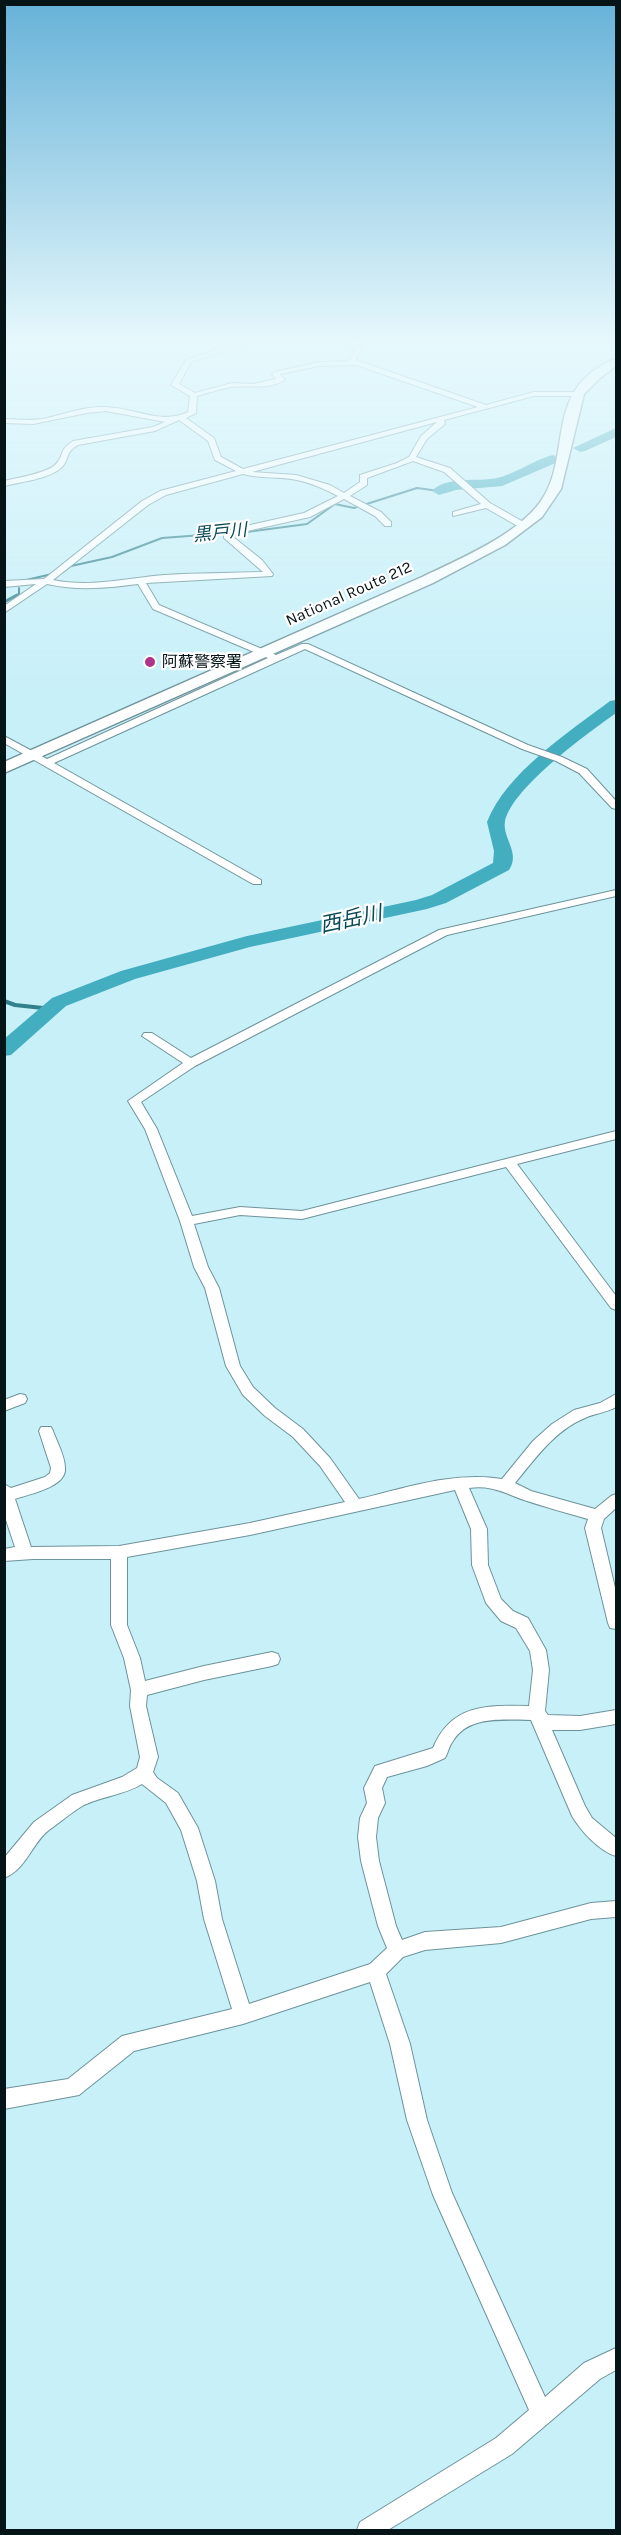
<!DOCTYPE html>
<meta charset="utf-8">
<style>
body{margin:0}
#map{position:relative;width:621px;height:2535px;overflow:hidden;background:#c8f0f9;font-family:Karla,sans-serif}
canvas{display:block}
.frame{position:absolute;inset:0;border:6px solid #051417;pointer-events:none}
</style>
<div id="map">
<canvas width="621" height="2535"></canvas>
<div class="frame"></div>
</div>
<script>
const context = document.querySelector('canvas').getContext('2d');
context.lineJoin = 'round';
function stroke(path, color, width, dash) { context.strokeStyle = color; context.lineWidth = width; context.lineCap = dash ? 'butt' : 'round'; context.setLineDash(dash || []); context.stroke(path); }
function fillPath(path, color) { context.fillStyle = color; context.fill(path, 'evenodd'); }
function drawText(font, color, halo, rows, align = 'center') {
  context.font = font + ' Karla,"Noto Sans JP",sans-serif'; context.lineWidth = 4.5; context.setLineDash([]); context.textBaseline = 'middle'; context.strokeStyle = halo; context.fillStyle = color; for (const [text, x, y, turn = 0] of rows) {
    context.save(); context.translate(x, y); context.rotate((+turn || 0) * Math.PI / 180); context.textAlign = isNaN(turn) ? turn : align; if (halo) context.strokeText(text, 0, 0); context.fillText(text, 0, 0); context.restore();
  }
}
stroke(new Path2D(`
 M239,533L307,524L335,504L354,508L417,488L439,491
 M60,574L71,566L112,557L162,538L229,533
 M22,581L52,574
 M14,597L19,594V588`), '#31808e', 2);
stroke(new Path2D(`
 M4,602L17,595`), '#31808e', 3);
stroke(new Path2D(`
 M4,1001L15,1005L52,1009`), '#31808e', 4);
fillPath(new Path2D(`
 M616,428V437L585,451L580,452L573,448Z
 M553,455L560,459L558,462L502,486L456,490L439,495L432,491C445,477 474,481 491,479C512,477 532,460 553,455Z
 M616,700V713C588,733 513,787 505,821C502,838 521,853 509,870L446,903L427,909L250,947L135,979L66,1006L11,1055L4,1056V1039L52,998L121,971L247,936L416,900L432,895L493,863L494,851L487,822C506,773 569,732 610,701Z`), '#44aec1');
const minor = new Path2D(`
 M244,340H253L191,362L179,384L195,393L232,383L253,384L276,379L272,374L275,372L319,362L349,361L355,348L343,340H351L362,347L356,360L486,405L534,392H578L582,394L578,396H534L444,420L445,424L427,439L416,457L450,468L490,503L527,524V528H521L486,508L453,516V512L481,504L444,472L413,461L367,478V485L350,496L381,512L391,522V526H385L375,516L344,499L310,517L238,533L232,536L262,560L273,574L272,576L146,583L159,605L276,655L302,644H308L528,745L562,757L587,769L616,801V809L612,808L579,773L556,761L522,749L305,649L54,763L261,880V884H253L4,743V736L47,759L268,658L153,609L138,584C107,588 78,591 47,584L4,613V606L36,584L4,587V581L44,579L142,501L160,491L236,471L215,460L208,441L179,420L155,431L78,445C64,453 70,460 61,468C48,479 21,482 4,486V481C17,478 48,473 56,464C65,454 58,451 73,441L153,427L165,422L106,411L87,413L33,424L4,423V419C17,419 29,421 42,419C63,415 84,406 106,407C135,408 161,425 188,412L190,396L171,385L186,360ZM356,365L478,407L243,469L221,457L214,438L186,418L196,413L197,396C208,393 220,389 231,387C249,385 269,390 285,380L280,374L319,366ZM437,422L421,436L409,457L397,463L360,475V482L344,493L330,485L296,475L252,472ZM243,474C261,479 279,476 297,480C311,483 325,489 338,496L304,513L232,529L224,534V538L263,572C230,573 197,573 164,575C126,578 91,588 53,580L148,505L166,495Z
 M616,890V896L447,935L195,1066L141,1102L157,1129L192,1216L240,1207L302,1211L616,1131V1139L517,1164L616,1296V1310L611,1308L506,1167L302,1219L240,1215L194,1224L208,1267L219,1288L240,1366L253,1387L275,1408L303,1429L330,1458L359,1499C405,1488 454,1471 502,1479L533,1441L552,1424L574,1410L600,1403L616,1394V1407C606,1413 595,1413 585,1418C555,1430 535,1459 515,1483L531,1491L595,1509L611,1496L616,1494V1508L604,1519L601,1528L616,1592V1629L610,1628L608,1623L585,1528L588,1519C567,1513 545,1507 524,1500C504,1493 492,1485 469,1488L487,1529L488,1565L501,1599L513,1611L528,1618L546,1650L549,1670L545,1711L548,1715L580,1716L616,1710V1724L580,1730H552L585,1806L592,1818L616,1838V1856C599,1851 581,1831 572,1816L531,1720C504,1720 469,1715 453,1741C449,1746 448,1753 445,1758L427,1766L387,1777L382,1788L385,1803L378,1818L376,1837L379,1861L396,1926L402,1940L425,1932L501,1927L591,1903L616,1901V1917L591,1919L501,1943L425,1950L403,1957L386,1974L410,2044L427,2120L452,2193L545,2397L584,2363L616,2348V2370L600,2379L512,2454L388,2530H357L360,2522L496,2438L529,2410L433,2195L407,2120L390,2044L370,1982L243,2024L134,2051L79,2095L4,2109V2089L68,2079L122,2036L232,2009L204,1919L197,1881L181,1830L166,1803L142,1784C124,1795 103,1796 84,1805C72,1812 60,1822 49,1830C32,1843 26,1870 4,1878V1858L34,1822L72,1795L122,1777L137,1768L140,1757L130,1706L131,1690L124,1658L111,1625V1559H33L4,1561V1549L15,1547L4,1514V1484L11,1488L45,1477L50,1473L51,1468L39,1431L41,1427H51L53,1431C57,1442 65,1456 65,1468C67,1487 29,1494 15,1499L31,1547L119,1546L250,1523L345,1502L320,1466L293,1437L265,1416L243,1395L226,1366L205,1288L194,1267L180,1221L145,1129L128,1101L183,1063L142,1036L144,1033H152L191,1058L439,930ZM455,1490L471,1529L472,1565L486,1603L501,1621L516,1628L530,1651L533,1670L529,1706C487,1705 451,1704 433,1748L375,1766L364,1788L367,1803L360,1818L358,1837L361,1861L378,1926L387,1948L370,1964L249,2004L222,1919L215,1881L198,1828L178,1793L157,1778L153,1772L158,1757L146,1706L147,1695L204,1680L272,1666L278,1664L280,1659L278,1654L272,1652L204,1666L145,1681L140,1658L127,1625V1557L250,1535Z
 M20,1394L25,1395L27,1399L25,1403L4,1411V1400Z`);
const trunk = new Path2D(`
 M616,359V366L600,378L584,394L561,489L542,517L505,545L433,583L4,773V762L422,577C460,559 517,535 541,501C569,461 549,405 592,372C599,367 607,361 616,359Z`);
stroke(minor, '#6d939a', 2);
stroke(trunk, '#6d939a', 3);
fillPath(minor, '#fff');
fillPath(trunk, '#fff');
const sky = context.createLinearGradient(0, 0, 0, 695);
sky.addColorStop(0, '#66b2d8');
sky.addColorStop(0.49, '#e6f8fc');
sky.addColorStop(1, '#e6f8fc00');
context.fillStyle = sky;
context.fillRect(0, 0, 621, 695);
for (const [x, y, r, color] of [
 [150,662,6,"#af3386"]
]) { const dot = new Path2D(); dot.arc(x, y, r, 0, 2 * Math.PI); context.fillStyle = color; context.fill(dot); stroke(dot, '#fff', 2); }
drawText('16px', '#051417', '#fff', [
 ["National Route 212",349,594,-24]
]);
drawText('16px', '#051417', '#fff', [
 ["阿蘇警察署",162,662]
], 'left');
drawText('italic 18px', '#0b4a55', '#fff', [
 ["黒戸川",220,533,-6]
]);
drawText('italic 21px', '#0b4a55', '#fff', [
 ["西岳川",351,920,-12]
]);
</script>
